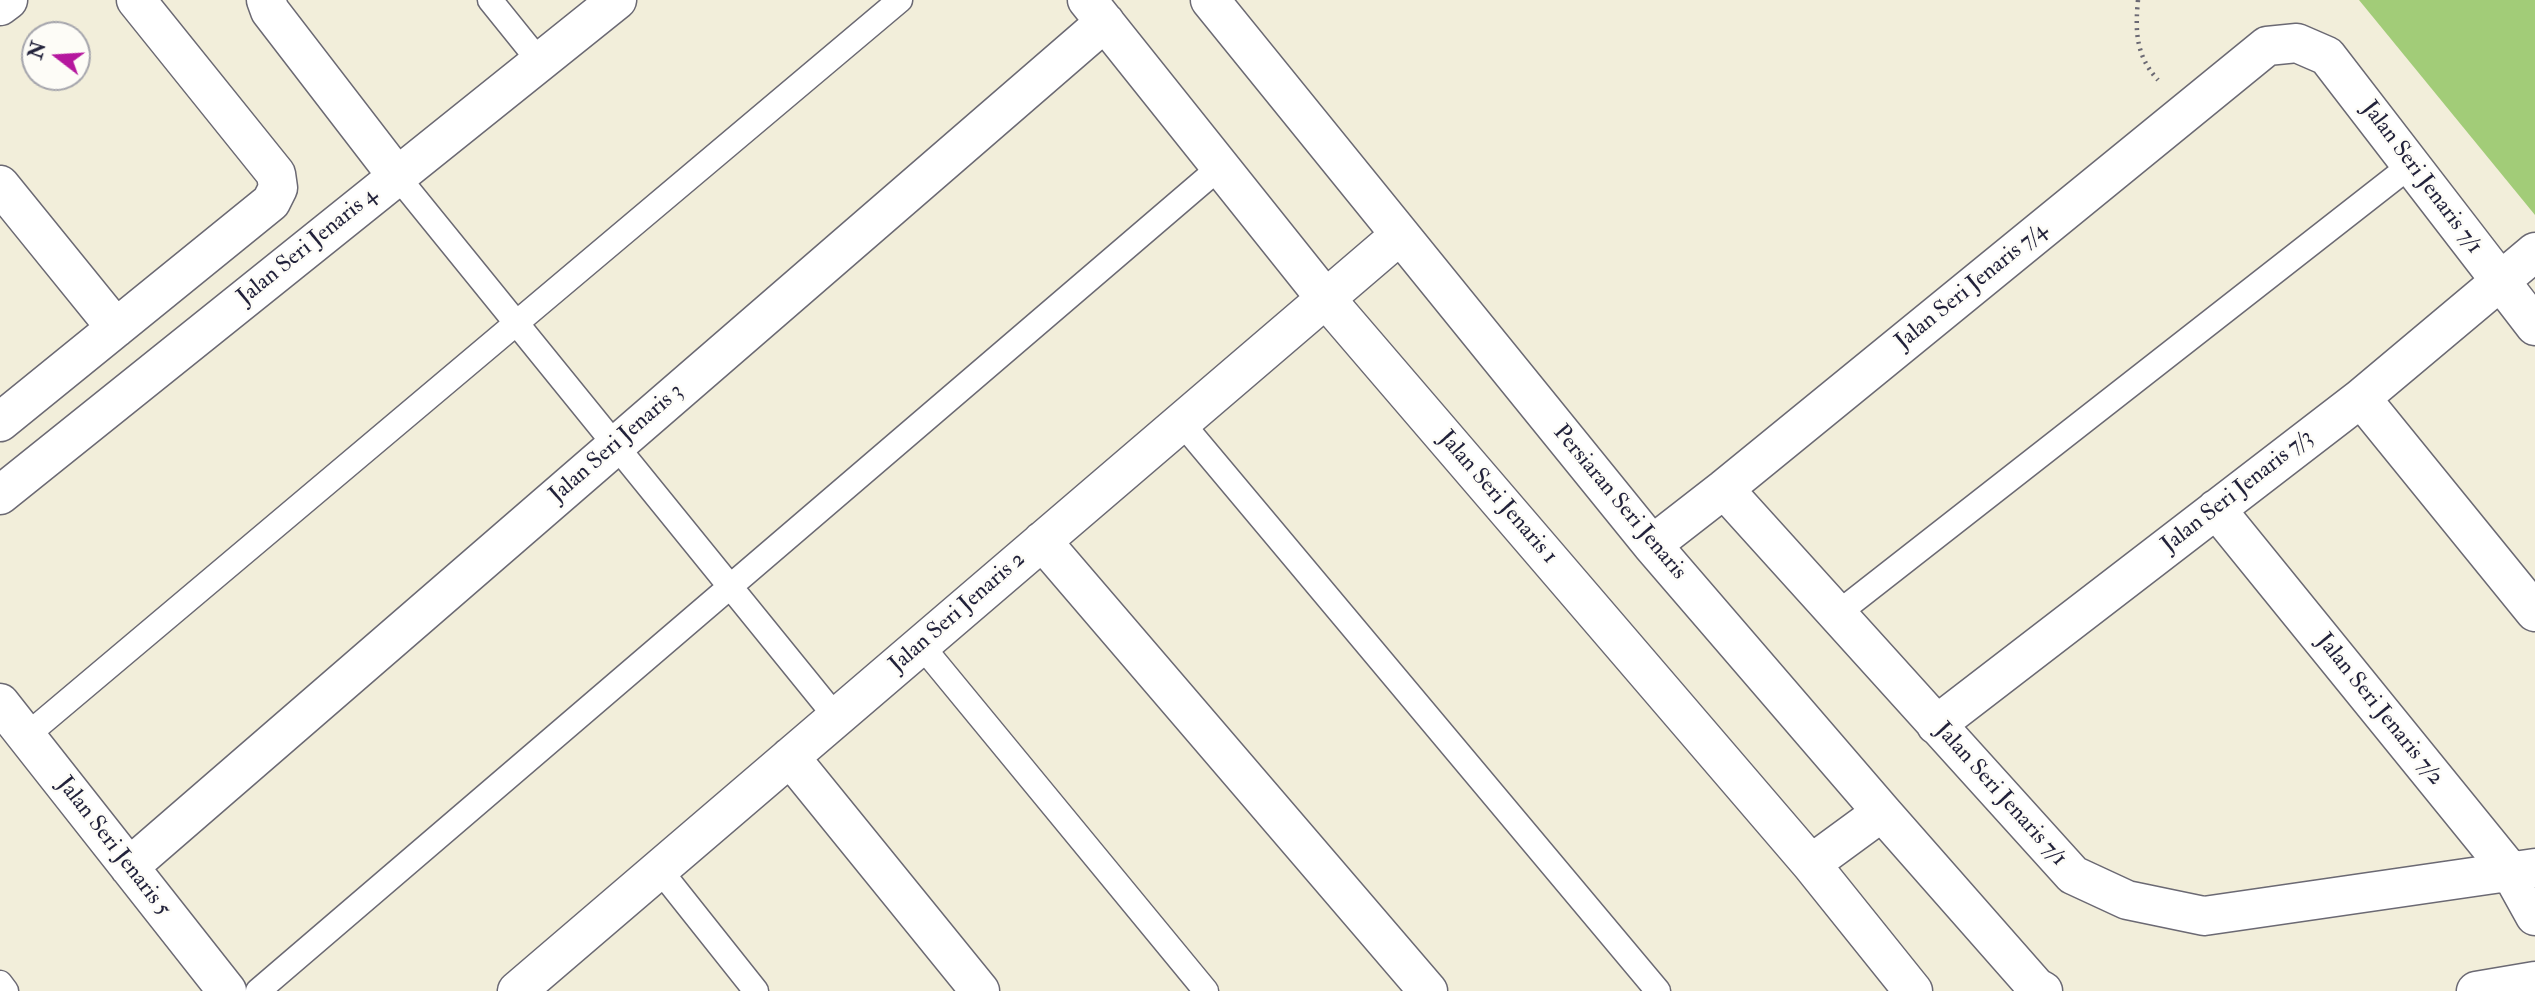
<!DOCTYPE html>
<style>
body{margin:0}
#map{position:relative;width:2535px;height:991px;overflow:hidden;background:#f2eeda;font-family:"IM FELL Double Pica",serif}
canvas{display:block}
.north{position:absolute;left:21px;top:21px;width:70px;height:70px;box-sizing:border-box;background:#fdfcf7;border:2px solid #a5a5ac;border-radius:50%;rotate:287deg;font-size:19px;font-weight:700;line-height:28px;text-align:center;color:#22223b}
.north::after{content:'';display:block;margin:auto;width:24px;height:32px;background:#b5179e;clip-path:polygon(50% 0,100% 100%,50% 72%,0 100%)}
</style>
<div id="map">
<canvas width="2535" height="991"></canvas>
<div class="north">N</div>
</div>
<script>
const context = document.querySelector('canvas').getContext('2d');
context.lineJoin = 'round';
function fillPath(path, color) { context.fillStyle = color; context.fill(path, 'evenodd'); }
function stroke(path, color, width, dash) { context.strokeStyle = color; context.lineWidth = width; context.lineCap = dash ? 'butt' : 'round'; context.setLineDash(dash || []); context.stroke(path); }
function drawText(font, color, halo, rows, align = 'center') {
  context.font = font + ' "IM FELL Double Pica",serif'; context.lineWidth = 5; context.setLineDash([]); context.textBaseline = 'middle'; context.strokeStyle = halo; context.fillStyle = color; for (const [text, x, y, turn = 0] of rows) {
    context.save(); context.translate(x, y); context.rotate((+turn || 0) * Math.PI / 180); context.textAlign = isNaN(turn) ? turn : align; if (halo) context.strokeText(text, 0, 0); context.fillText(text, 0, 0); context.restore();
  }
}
fillPath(new Path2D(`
 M2359,0H2535V215Z`), '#a2cc78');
const lane = new Path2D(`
 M490,0L540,62
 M397,176L836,717
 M1181,422L1658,991
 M1837,614L2411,165
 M921,645L1206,991
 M26,736L900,0
 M659,869L756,991
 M0,983L6,991
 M258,991L1220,167`);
const street = new Path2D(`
 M266,0L270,11L397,176
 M1087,0L1326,299L1811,864L1913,991
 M1210,0L1652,545L1882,812L2036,987L2043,991
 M0,6L8,0
 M0,185L116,328
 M2361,398L2535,612
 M0,422L271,202L278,188L276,174L136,0
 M1724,489L2073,875L2127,900L2204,916L2535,868
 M0,495L617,0
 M2216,509L2510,871L2535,916
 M1042,541L1428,991
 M1652,545L1724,489L2267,46L2297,43L2327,56L2535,326
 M0,703L227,991
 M1936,725L2361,398L2535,252
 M790,757L980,991
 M1811,864L1882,812
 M129,867L1105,22
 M517,991L1400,235
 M2476,991L2535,981`);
stroke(lane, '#6b6973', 27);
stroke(street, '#6b6973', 41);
stroke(new Path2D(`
 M2138,0C2135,32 2136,56 2158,80`), '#6b6973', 4.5, [2, 5]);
stroke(lane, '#fff', 24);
stroke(street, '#fff', 38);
drawText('23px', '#22223b', '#fdfcf7', [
 ["Jalan Seri Jenaris 7/1",2421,178,53],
 ["Jalan Seri Jenaris 4",308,247,-39],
 ["Jalan Seri Jenaris 7/4",1972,287,-39],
 ["Jalan Seri Jenaris 3",617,444,-41],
 ["Jalan Seri Jenaris 7/3",2238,492,-38],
 ["Jalan Seri Jenaris 1",1497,498,49],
 ["Persiaran Seri Jenaris",1619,503,50],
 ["Jalan Seri Jenaris 2",958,613,-41],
 ["Jalan Seri Jenaris 7/2",2379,710,51],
 ["Jalan Seri Jenaris 7/1",2000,795,48],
 ["Jalan Seri Jenaris 5",113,847,52]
]);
</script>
